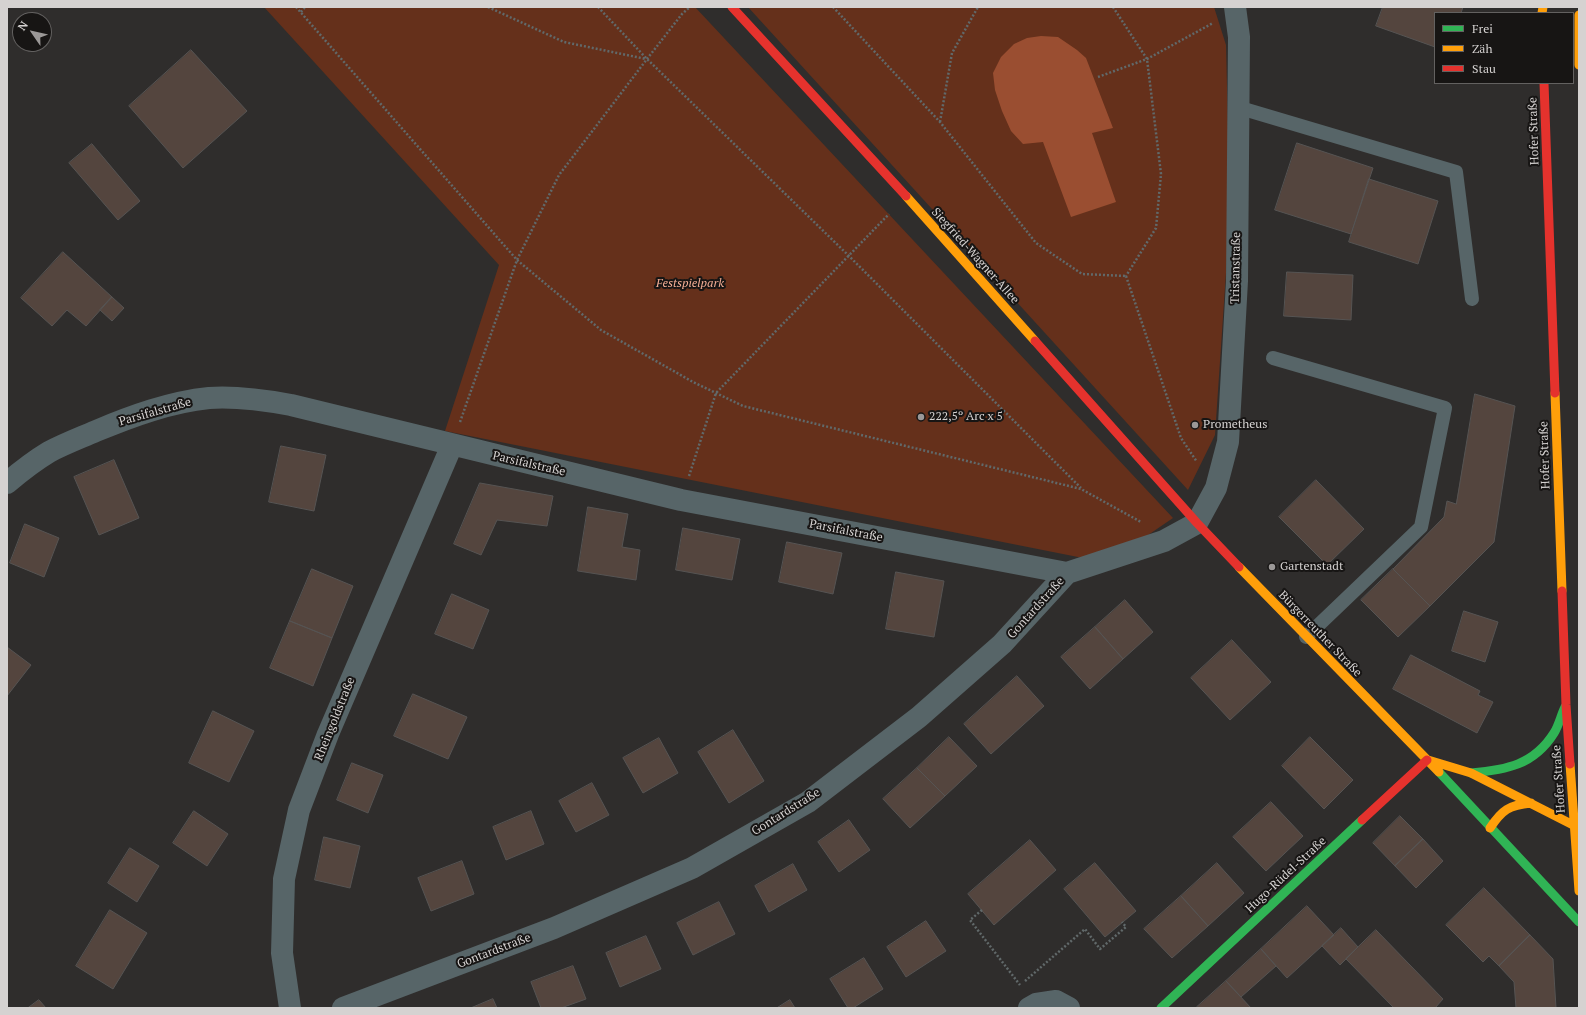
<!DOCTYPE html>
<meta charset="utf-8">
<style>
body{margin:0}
#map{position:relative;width:1586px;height:1015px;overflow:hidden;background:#2f2d2c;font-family:"PT Serif",serif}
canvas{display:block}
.frame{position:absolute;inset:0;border:8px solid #d5d2d1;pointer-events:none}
.legend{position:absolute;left:1434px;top:12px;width:140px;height:72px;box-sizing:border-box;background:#171514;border:1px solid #636160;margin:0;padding:5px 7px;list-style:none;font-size:12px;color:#d5d2d1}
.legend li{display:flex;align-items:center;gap:8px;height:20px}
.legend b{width:20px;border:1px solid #636160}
.north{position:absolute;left:12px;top:12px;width:40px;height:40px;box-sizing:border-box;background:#171514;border:1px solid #636160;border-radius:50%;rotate:304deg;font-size:11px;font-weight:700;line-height:16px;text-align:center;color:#d5d2d1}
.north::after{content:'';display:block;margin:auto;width:14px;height:18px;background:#9b9897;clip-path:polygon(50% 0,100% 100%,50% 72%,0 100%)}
</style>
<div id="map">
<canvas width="1586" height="1015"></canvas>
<div class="frame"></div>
<ul class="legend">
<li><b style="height:5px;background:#30b455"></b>Frei</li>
<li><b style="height:5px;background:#ff9f0a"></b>Zäh</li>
<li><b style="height:5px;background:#e5322d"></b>Stau</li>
</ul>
<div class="north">N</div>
</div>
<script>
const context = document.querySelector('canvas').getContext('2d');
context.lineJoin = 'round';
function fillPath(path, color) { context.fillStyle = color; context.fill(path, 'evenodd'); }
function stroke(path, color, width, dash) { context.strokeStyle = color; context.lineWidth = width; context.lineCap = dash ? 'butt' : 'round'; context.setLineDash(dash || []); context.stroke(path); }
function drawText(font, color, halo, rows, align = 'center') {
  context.font = font + ' "PT Serif",serif'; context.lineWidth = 4; context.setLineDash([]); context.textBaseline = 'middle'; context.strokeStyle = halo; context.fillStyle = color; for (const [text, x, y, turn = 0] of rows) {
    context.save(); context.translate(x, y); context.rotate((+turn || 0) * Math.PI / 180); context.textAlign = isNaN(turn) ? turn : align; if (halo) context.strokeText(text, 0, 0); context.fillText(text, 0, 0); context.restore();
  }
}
fillPath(new Path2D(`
 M264,7H695L1173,518L1129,548L1088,559L445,431L499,265Z
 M748,7H1214L1226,45L1230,214L1215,435L1188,490Z`), '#65301b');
fillPath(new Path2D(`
 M1041,36L1058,37L1077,50L1086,58L1113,128L1092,133L1116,202L1071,217L1043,142L1023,144L1011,131L1002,111L995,90L993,73L1001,57L1014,44L1027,38Z`), '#9a4e31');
const building = new Path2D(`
 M1383,7H1463L1461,13H1435V47L1376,26Z
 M191,50L247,111L183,168L129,106Z
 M1297,143L1373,168L1351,234L1275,210Z
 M92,144L140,201L118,220L69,163Z
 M1369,179L1438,201L1418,264L1349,242Z
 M63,252L112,297L86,326L67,310L52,326L21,298Z
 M1287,272L1353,275L1351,320L1284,316Z
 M112,297L124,308L112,321L100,310Z
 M1475,394L1515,406L1494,542L1430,606L1393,569L1444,517L1447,501L1456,504Z
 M281,446L326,455L314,511L269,502Z
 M114,460L139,518L99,535L74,477Z
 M1316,480L1364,529L1327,565L1279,517Z
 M480,483L553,496L547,526L497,520L481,555L454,544Z
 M588,507L628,514L622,547L640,550L636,580L578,571Z
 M25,524L59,538L44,577L10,563Z
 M683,528L740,539L732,580L676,570Z
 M787,542L842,553L833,594L779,582Z
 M312,569L353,586L332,638L290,621Z
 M1393,569L1430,606L1398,637L1361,600Z
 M896,572L944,581L934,637L886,629Z
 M452,594L489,610L473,649L435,634Z
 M1125,600L1153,632L1123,659L1095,627Z
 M1464,611L1498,622L1485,662L1452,651Z
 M290,621L332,638L313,686L270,668Z
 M1095,627L1123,659L1090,689L1061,657Z
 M1232,640L1271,682L1230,720L1191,678Z
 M7,647L31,665L7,696Z
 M1411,655L1480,691L1478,695L1493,702L1477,733L1393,689Z
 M1017,676L1044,706L991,754L964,724Z
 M413,694L467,717L448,759L394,736Z
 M213,711L254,731L229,782L189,763Z
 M733,730L764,781L729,803L698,752Z
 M949,737L977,766L945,796L917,768Z
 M1310,737L1353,780L1324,809L1282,766Z
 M659,738L678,773L643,793L623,758Z
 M352,763L383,775L368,813L337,800Z
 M917,768L945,796L910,828L883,799Z
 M592,783L609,815L576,832L559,801Z
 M1271,802L1303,836L1266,871L1233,837Z
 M194,811L228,834L207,866L173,843Z
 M531,811L544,844L506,860L493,827Z
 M1400,816L1423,839L1395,866L1373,843Z
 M849,820L870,850L839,872L818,842Z
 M324,837L360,846L350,888L315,880Z
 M1423,839L1443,861L1416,888L1395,866Z
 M1030,840L1056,870L994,925L968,894Z
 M130,848L159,866L137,902L108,883Z
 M462,861L474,894L431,911L418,878Z
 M1095,863L1136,911L1105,937L1064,889Z
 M1217,863L1244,893L1208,926L1181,896Z
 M793,864L807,890L769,912L755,886Z
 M1484,888L1530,935L1499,966L1489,956L1483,962L1446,925Z
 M1181,896L1208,926L1172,958L1144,929Z
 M719,902L735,934L693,955L677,923Z
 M1307,906L1334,935L1287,978L1261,949Z
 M110,910L147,933L113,989L76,966Z
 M926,921L946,951L906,977L887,947Z
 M1341,928L1358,947L1340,965L1322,946Z
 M1376,930L1443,999L1435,1008H1394L1346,959Z
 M1530,935L1553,959L1556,1008H1516L1514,982L1499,966Z
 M646,936L661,969L620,987L606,953Z
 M1261,949L1276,966L1241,997L1226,981Z
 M864,958L883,989L853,1008H848L830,979Z
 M573,966L586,999L561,1008H541L531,982Z
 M1226,981L1251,1008H1198L1197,1007Z
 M493,999L497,1008H471Z
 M39,1000L46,1008H28Z
 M790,1000L795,1008H777Z`);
fillPath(building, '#54453e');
stroke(building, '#565453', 1);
stroke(new Path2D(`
 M296,7L517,260L601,330L693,382L743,406L1081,489L1141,522
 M488,7L564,42L646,59
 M598,7L647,59L848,255L1081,488
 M833,7L940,122L1036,243L1082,274L1126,276
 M1113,7L1147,59L1161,174L1156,228L1126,276
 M301,12L305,7
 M1098,77L1147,59L1213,23
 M940,122L952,53L978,7
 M1126,276L1181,438L1197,462
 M460,422L517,260L559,175L647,59L682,14L690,7
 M689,476L716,393L889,214
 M982,910L970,920L1020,985
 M1025,981L1085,929L1100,949L1126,927L1122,922`), '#61696a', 2.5, [2, 2]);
stroke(new Path2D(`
 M1237,107L1456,172L1472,299
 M1273,358L1445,408L1421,527L1306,637`), '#576568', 14);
stroke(new Path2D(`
 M7,483C20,472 34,461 49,452C64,444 80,438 96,431C132,416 170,402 209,398C237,396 264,400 291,405L681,500L1067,573
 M290,1008L282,953L284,879L299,810L328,734L452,445
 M343,1008L554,928L692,868L808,802L919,717L1002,644L1067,573L1164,541L1197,523L1216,488L1228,442L1237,281L1239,37L1235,7
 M1029,1008L1036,1004L1056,1001L1069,1008`), '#576568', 22);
stroke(new Path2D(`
 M1439,772L1579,922
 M1471,773C1506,770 1534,765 1554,733C1559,725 1561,715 1565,707
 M1161,1008L1362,820`), '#30b455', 9);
stroke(new Path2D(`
 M1542,13L1543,7
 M1579,15V65
 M906,196L1035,341
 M1555,393L1562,591
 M1239,567L1439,772
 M1428,760L1471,773L1579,828
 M1570,764L1579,891
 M1490,828C1502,810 1509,805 1531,803`), '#ff9f0a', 9);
stroke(new Path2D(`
 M732,7L906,196
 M1544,83L1555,393
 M1035,341L1197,523L1239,567
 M1562,591L1566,705L1570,764
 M1362,820L1427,760`), '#e5322d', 9);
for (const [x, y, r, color] of [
 [921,417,4,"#9b9897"],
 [1195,425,4,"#9b9897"],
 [1272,567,4,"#9b9897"]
]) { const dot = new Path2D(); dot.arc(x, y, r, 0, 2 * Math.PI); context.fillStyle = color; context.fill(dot); stroke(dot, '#171514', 1.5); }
drawText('12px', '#d5d2d1', '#171514', [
 ["Hofer Straße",1534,131,-92],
 ["Siegfried-Wagner-Allee",975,256,48],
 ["Tristanstraße",1236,268,-89],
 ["Parsifalstraße",155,412,-16],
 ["Hofer Straße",1545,455,-92],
 ["Parsifalstraße",529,464,13],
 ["Parsifalstraße",846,531,11],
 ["Gontardstraße",1036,608,-48],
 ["Bürgerreuther Straße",1320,634,46],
 ["Rheingoldstraße",335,719,-68],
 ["Hofer Straße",1559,779,-94],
 ["Gontardstraße",786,812,-32],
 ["Hugo-Rüdel-Straße",1286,875,-43],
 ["Gontardstraße",494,951,-21]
]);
drawText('italic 12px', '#f3ad94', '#171514', [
 ["Festspielpark",690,284]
]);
drawText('12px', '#d5d2d1', '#171514', [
 ["222,5º Arc x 5",929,417],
 ["Prometheus",1203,425],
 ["Gartenstadt",1280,567]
], 'left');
</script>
